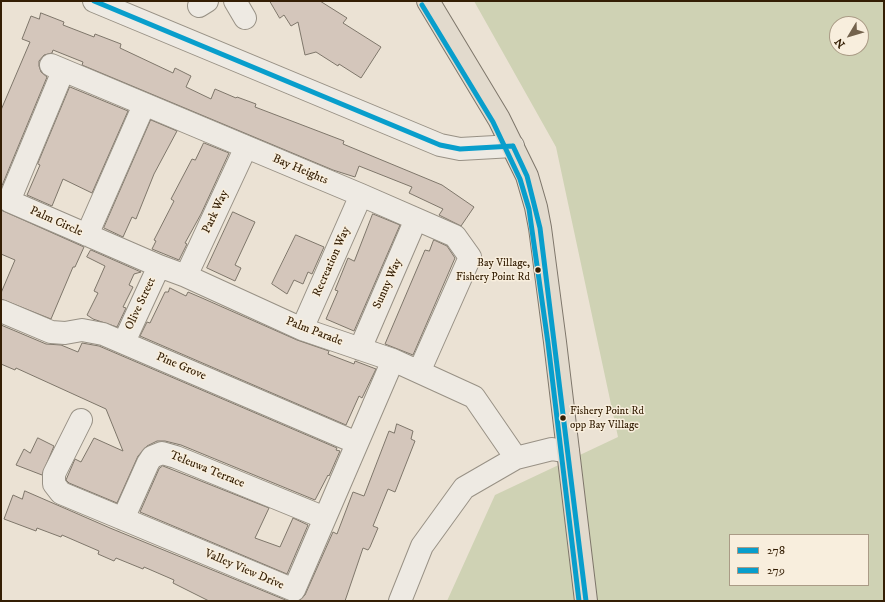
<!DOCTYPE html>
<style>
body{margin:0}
#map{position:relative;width:885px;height:602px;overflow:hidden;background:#ebe2d4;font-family:"IM FELL DW Pica",serif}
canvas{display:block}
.frame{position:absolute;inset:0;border:2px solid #341e04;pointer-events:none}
.legend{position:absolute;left:729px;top:534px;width:140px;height:52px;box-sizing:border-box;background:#f8eedd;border:1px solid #aa9b86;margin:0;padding:5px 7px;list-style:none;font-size:12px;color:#341e04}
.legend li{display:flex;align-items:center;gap:8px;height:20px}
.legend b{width:20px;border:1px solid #aa9b86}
.north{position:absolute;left:829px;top:16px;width:40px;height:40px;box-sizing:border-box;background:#f8eedd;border:1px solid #aa9b86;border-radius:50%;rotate:232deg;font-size:11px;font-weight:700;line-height:16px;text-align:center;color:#341e04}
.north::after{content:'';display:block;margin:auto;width:14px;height:18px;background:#74634d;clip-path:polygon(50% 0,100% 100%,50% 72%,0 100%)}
</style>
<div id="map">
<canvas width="885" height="602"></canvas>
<div class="frame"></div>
<ul class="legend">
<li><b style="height:5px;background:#089ecc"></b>278</li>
<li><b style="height:5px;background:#089ecc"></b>279</li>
</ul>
<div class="north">N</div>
</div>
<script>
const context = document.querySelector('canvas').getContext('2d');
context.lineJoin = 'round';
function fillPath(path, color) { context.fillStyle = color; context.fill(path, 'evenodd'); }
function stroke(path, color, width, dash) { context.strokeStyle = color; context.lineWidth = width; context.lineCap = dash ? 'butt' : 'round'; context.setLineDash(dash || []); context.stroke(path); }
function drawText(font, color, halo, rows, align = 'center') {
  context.font = font + ' "IM FELL DW Pica",serif'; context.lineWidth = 3; context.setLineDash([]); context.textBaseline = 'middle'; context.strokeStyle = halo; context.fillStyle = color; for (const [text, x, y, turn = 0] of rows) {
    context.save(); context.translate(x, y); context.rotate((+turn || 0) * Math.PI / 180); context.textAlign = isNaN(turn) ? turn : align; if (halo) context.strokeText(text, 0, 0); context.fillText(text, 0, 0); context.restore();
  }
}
fillPath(new Path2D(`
 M474,1H884V601H447L495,495L618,437L556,147ZM837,24H861V48H837ZM730,535H868V585H730Z`), '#cfd2b4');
const building = new Path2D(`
 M270,1H320L347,18L343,23L381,47L361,78L339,64L338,66L316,52L305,55L298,22L291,26L284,15L280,18Z
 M41,13L64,22L63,25L94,37L95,34L121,44L120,48L173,73L175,68L191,76L186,87L211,99L215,89L236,98L237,97L256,104L255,107L344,141L343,144L442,185L474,207L461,226L439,215L443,209L409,193L412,187L359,166L355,177L333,170L82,65L83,62L53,50L52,53L44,55L39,61V66L41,72L47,77L1,188V110L30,42L22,39L31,16L39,19Z
 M70,87L128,111L92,193L63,179L52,206L27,195L40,165L38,164Z
 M151,120L177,131L154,174L136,219L132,217L123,237L104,228Z
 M204,143L229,153L201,214L185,243L187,244L179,260L152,249L156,241L154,240L174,201L171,199L192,159L195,160Z
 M1,210L84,247L75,267H73L51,319L1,299V293L15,260L1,254Z
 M233,212L255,222L235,265L241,268L235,281L207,268Z
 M373,214L400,225L354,331L326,319L338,291L335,290L348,258L354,261Z
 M296,235L324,247L312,274L308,272L303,284L294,280L287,294L272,284Z
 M434,240L447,246L455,258L413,355L385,344L425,250L429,251Z
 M91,250L141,272L134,274L129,285L133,287L123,307L126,308L117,327L93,319L87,315L98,293L94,291L105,266L87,257Z
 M170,288L186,296L188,292L202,298L297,340L329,351L328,354L354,364L355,361L376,369L362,398L359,396L346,425L140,336L147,322L150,323L165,292H168Z
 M1,325L46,344L61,345L78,352L82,343L99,346L337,448L336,450L340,451L329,476L328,475L315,500L181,445L165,441H157L147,446L138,456L117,503L69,483L66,480L75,459L81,462L94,438L123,451L106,409L16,368L15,370L1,364Z
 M397,424L413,431L411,439L415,441L395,492L388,489L373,526L378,528L370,547L368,550L363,548L345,601H299L305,595L333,532L337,534L353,492L364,496L389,431L394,433Z
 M38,438L54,446L42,475L16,465L24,449L30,453Z
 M163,466L269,508L255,538L280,547L293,518L308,525L287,574L140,512L159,469Z
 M25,491L110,528L288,601H209L173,583L174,580L144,567L143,569L116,558L114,561L98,554L99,551L62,535L61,537L37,528L36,531L4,519L13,495L22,499Z`);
fillPath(building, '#d4c6bb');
stroke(building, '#7e766a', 1);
const minor = new Path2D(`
 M94,1L440,145L460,149L513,146
 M235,1L245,18
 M199,6L207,1
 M51,65L361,195L455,236L470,257L419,372
 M63,71L9,201L159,266L186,276L302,329L393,360L474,397L516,458
 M87,235L144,105
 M186,276L246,147
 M1,311L51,332L65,333L82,330L103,334L357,443
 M302,329L361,195
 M124,342L159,266
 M360,349L416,219
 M81,420L54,474V484L61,493L294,590L393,360
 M123,519L148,463L152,457L162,453L176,457L325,518
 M400,601L422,546L464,488L516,458L552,449L568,452`);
const major = new Path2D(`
 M428,1L499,119L527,176L536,207L540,228L555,342L586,601`);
stroke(minor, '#989185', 24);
stroke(major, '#7e766a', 24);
stroke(minor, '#eeeae3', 22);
stroke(major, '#e2dacd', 22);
stroke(new Path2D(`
 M94,1L440,145L460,149L513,146
 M513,146L527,176L540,228L586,601`), '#089ecc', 5);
stroke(new Path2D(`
 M422,5L493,122L520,179L529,209L548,343L579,601`), '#089ecc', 5);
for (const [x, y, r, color] of [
 [538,270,3.5,"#341e04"],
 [563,418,3.5,"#341e04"]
]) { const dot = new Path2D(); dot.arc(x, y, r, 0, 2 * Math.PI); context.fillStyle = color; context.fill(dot); stroke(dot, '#f8eedd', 1.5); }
drawText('11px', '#341e04', '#f8eedd', [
 ["Bay Village,",530,264],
 ["Fishery Point Rd",530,278],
 ["Fishery Point Rd",570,412,"left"],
 ["opp Bay Village",570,426,"left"]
], 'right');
drawText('12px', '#341e04', '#f8eedd', [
 ["Bay Heights",300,170,23],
 ["Park Way",216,212,-65],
 ["Palm Circle",56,222,24],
 ["Recreation Way",332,262,-66],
 ["Sunny Way",388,284,-66],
 ["Olive Street",141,304,-65],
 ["Palm Parade",314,332,21],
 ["Pine Grove",181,367,23],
 ["Teleuwa Terrace",207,470,22],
 ["Valley View Drive",244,570,23]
]);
</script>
